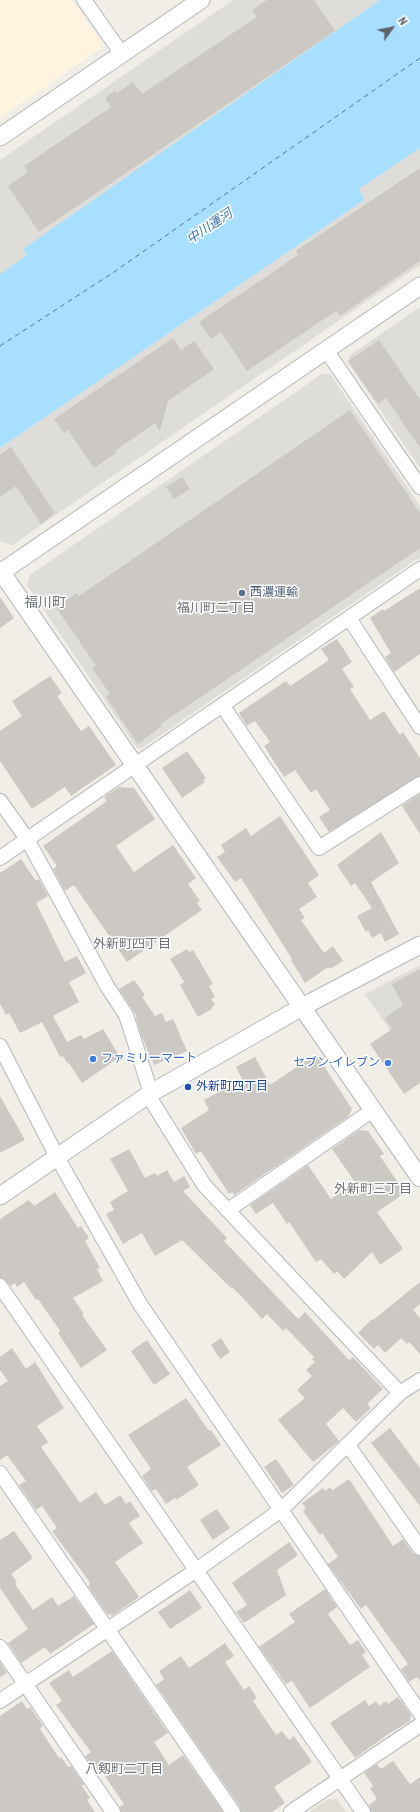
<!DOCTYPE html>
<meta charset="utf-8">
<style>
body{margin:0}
#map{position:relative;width:420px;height:1812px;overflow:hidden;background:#f0eee7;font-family:"Roboto Condensed",sans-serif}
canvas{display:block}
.north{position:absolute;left:372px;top:8px;width:40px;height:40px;-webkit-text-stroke:3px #fff;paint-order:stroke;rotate:57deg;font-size:11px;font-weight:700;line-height:16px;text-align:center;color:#5e6367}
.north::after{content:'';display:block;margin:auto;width:14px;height:18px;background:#5e6367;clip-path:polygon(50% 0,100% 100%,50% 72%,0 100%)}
</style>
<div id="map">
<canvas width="420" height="1812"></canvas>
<div class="north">N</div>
</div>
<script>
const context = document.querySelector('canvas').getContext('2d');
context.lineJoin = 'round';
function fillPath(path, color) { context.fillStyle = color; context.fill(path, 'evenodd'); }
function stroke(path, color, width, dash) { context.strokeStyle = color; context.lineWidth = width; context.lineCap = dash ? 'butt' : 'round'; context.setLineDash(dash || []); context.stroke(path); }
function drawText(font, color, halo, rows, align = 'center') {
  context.font = font + ' "Roboto Condensed","Noto Sans JP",sans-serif'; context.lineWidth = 3; context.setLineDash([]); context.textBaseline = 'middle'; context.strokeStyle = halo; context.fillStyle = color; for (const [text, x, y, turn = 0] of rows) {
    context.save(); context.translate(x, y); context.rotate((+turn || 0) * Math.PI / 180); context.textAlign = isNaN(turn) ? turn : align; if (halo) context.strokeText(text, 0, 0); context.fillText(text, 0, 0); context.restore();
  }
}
fillPath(new Path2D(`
 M0,0H72L101,42L100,49L0,118Z`), '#fef4df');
fillPath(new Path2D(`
 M233,0H380L24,249L27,255L0,274V160Z
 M420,148V265L12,545L0,541V448L364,200L359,189Z
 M420,307V468L348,363L350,355Z
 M322,374H330L420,506V557L142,748H137L27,585L30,575Z
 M420,965V1056L411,1062L365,994Z`), '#dfddd9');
fillPath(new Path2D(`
 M328,1799H337L346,1812H309Z`), '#e0ddd5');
fillPath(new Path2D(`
 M380,0H420V148L359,189L364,200L0,448V274L27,255L23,249Z`), '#a9dffe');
stroke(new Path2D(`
 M0,346L114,272L420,58`), '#417aa8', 1, [5, 4]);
fillPath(new Path2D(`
 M267,0H314L335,31L39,232L8,186L28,172L24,166L111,107L105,98L116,90L117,93L133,82L142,94L257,17L252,10Z
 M420,168V261L340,316L336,311L247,371L221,332L211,339L199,322L298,255L296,251Z
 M173,338L181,350L194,341L214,369L168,401L160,431L155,423L115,451L116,453L94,468L68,430L64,433L54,419Z
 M379,340L420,400V448L386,398L378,404L348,361Z
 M350,410L420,513V548L161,724L162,726L138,744L106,697L110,694L92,668L96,666L56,607L77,593L79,596Z
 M11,447L55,513L41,524L16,486L0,497V455Z
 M182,477L190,489L174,499L166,487Z
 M420,588V654L394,672L385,657L391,653L370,618L383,609L384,611Z
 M0,597L14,618L0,628Z
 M337,639L352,662L342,669L354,687L350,689L370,720L384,711L400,735L403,732L420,758V776L329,832L319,817L330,810L316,789L311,793L295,770L284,777L264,746L270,742L255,721L247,726L239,713L286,681L290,686L329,660L321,649Z
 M50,676L62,693L57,696L81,731L89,726L116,765L71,796L65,787L32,809L0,761V731L22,716L12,701Z
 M187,751L206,778L203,780L205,782L182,798L162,768Z
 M119,787L134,788L155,819L116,846L134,872L173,845L196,878L188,884L200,901L197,903L202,910L127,962L74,885L65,891L53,869L57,866L43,846L107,801L104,797Z
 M420,794V834L402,806Z
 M280,816L319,875L308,883L317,897L299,909L305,918L301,920L324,953L333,946L343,961L330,969L328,967L305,983L291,960L292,959L241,878L235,882L217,857L225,852L221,845L246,828L251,836Z
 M381,832L399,863L371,882L399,934L385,942L381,933L372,938L368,930L366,932L357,916L372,908L355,883L351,886L337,865Z
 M21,859L36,881L39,879L48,896L36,903L65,962L77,956L86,973L69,982L79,1002L53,1016L67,1042L81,1035L84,1039L103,1029L120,1057L82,1083L69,1063L68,1064L63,1056L60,1057L42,1022L20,1033L9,1013L6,1015L0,1004V873Z
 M187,949L189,952L193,950L213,984L209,986L215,997L211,999L215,1005L212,1007V1009L198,1017L180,985L184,982L170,959Z
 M420,969V1083L404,1094L370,1044L392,1029L385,1018L403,1005L392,984Z
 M134,980L145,995L142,997L155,1016L162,1013L166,1022L173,1019L187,1051L154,1065L141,1035L136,1017L137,1016L119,989Z
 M316,1054L352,1109L348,1117L234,1195L232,1192L229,1194L201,1151L196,1154L181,1128L209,1110L204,1100L242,1079L236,1067L255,1057L270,1085Z
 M0,1096L25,1140L0,1153Z
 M359,1130L368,1131L384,1154L380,1156L405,1193L377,1212L403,1249L380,1265L372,1252L344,1279L337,1271L334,1274L321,1259L316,1262L289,1222L287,1224L273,1203L256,1214L250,1205L308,1165L331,1199L355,1182L332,1149Z
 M129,1149L145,1178L155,1173L157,1176L167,1170L174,1182L184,1176L190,1187L183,1191L227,1238L224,1241L298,1319L305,1312L349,1360L353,1357L383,1389L367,1404L371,1408L356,1422L343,1408L326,1424L339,1441L313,1462L278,1420L305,1398L297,1390L312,1376L306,1370L315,1362L312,1359L314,1357L286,1328L283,1331L267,1314L262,1319L242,1297L232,1287L231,1288L182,1240L155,1256L142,1233L123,1244L106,1214L114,1210L110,1202L128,1191L110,1159Z
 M55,1192L78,1228L81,1226L89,1238L85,1241L100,1268L97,1269L103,1281L73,1298L84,1314L82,1315L107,1350L81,1368L58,1333L60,1331L38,1299L36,1300L24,1282L17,1287L15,1283L11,1286L4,1279L0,1278V1219L29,1200L34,1206Z
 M420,1282V1304L413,1310L420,1318V1354L409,1342L407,1344L401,1338L385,1353L378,1345L374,1349L358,1333L372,1319L373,1320Z
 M221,1338L230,1352L220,1359L211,1345Z
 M147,1340L170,1374L154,1385L131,1351Z
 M12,1348L26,1369L35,1362L64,1408L37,1426L48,1442L41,1447L80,1503L96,1492L105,1505L120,1495L126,1504L130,1501L140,1516L129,1523L143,1543L115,1562L139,1597L112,1616L110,1614L108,1615L88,1586L90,1584L89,1581L52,1531L57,1528L42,1506L36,1510L19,1485L26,1481L7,1455L0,1460V1386L8,1381L0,1370V1357Z
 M186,1398L209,1431L211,1430L221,1445L187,1467L199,1485L176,1500L175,1498L166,1504L156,1489L152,1491L142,1476L151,1469L128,1435Z
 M390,1428L420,1468V1506L371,1443Z
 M276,1459L294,1485L282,1493L264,1467Z
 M349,1479L393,1546L403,1539L413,1553L420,1556V1681L417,1677L409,1682L401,1669L408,1664L366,1605L361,1609L330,1567L328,1564L338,1557L322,1533L320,1535L303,1511L306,1509L302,1503L323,1488L325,1491L330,1487L332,1490L334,1489Z
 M217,1509L230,1528L213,1540L200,1520Z
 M14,1531L33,1558L11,1574L17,1582L15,1584L33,1610L52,1597L58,1606L74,1596L94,1624L50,1654L45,1647L21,1663L8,1643L28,1629L0,1588V1540Z
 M289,1542L298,1555L277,1570L286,1595L244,1623L236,1612L247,1605L232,1583Z
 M325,1589L337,1607L328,1614L350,1645L358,1640L366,1652L362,1655L370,1667L310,1708L292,1681L286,1684L259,1647L295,1622L289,1614Z
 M190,1590L202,1608L170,1629L158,1612Z
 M225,1643L234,1656L225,1662L244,1690L249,1686L257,1698L253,1701L276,1735L282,1731L289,1740L294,1736L312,1762L274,1787L285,1803L272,1812H241L240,1807L156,1685L164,1679L159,1671L181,1656L189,1668Z
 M112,1651L168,1733L154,1742L169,1765L183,1755L223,1812H121L120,1807L124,1804L102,1772L98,1774L85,1756L91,1752L56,1705L62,1701L49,1683L69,1670L73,1677Z
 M0,1662L7,1673L0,1677Z
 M398,1697L411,1715L410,1721L390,1733L355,1758L330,1723L365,1700L369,1706L376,1701L379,1706L386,1701L388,1704Z
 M22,1701L27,1709L30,1707L43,1726L40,1729L59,1758L61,1757L68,1767L71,1766L84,1784L82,1786L90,1798L87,1800L95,1812H0V1716Z
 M393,1761L410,1784L420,1777V1812H371L369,1805L377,1799L370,1788L373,1786L364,1773L377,1764L381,1769Z`), '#ccc9c4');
const minor = new Path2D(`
 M84,0L122,54
 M326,350L420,487
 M349,618L420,727
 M222,705L319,848L420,784
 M0,801L27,839L107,986L126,1015L151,1093
 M0,858L420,569
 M0,1046L57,1157L140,1304L420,1713
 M148,1095L204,1185L400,1393
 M228,1210L373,1110
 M0,1286L363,1812
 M348,1445L420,1548
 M0,1473L233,1812
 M0,1647L113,1812
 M0,1701L195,1571L281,1510L400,1393L420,1380
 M291,1812L420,1725`);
const tertiary = new Path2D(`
 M0,137L201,0
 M0,570L420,1178
 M0,573L420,286
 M0,1196L151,1093L302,1007L420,945`);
stroke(minor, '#b4b8bb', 16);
stroke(tertiary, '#b4b8bb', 19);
stroke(minor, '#fff', 14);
stroke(tertiary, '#fff', 17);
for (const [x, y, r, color] of [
 [242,593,4,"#5c6f8a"],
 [93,1059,4,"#3f7fe0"],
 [388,1063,4,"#3f7fe0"],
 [188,1087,4,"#1a4fb4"]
]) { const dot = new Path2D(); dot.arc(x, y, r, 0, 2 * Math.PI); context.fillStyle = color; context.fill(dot); stroke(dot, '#fff', 1.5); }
drawText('12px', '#4e5e75', '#fff', [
 ["西濃運輸",250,593]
], 'left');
drawText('12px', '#366cbe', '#fff', [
 ["ファミリーマート",101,1059],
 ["セブン-イレブン",380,1063,"right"]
], 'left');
drawText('12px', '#164399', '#fff', [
 ["外新町四丁目",196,1087]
], 'left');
drawText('italic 13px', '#417aa8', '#fff', [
 ["中川運河",210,227,-34]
]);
drawText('13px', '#6f7579', '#fff', [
 ["福川町二丁目",216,609],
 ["外新町四丁目",132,945],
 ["外新町三丁目",373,1190],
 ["八剱町二丁目",124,1770]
]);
drawText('14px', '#6f7579', '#fff', [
 ["福川町",45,603]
]);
</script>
